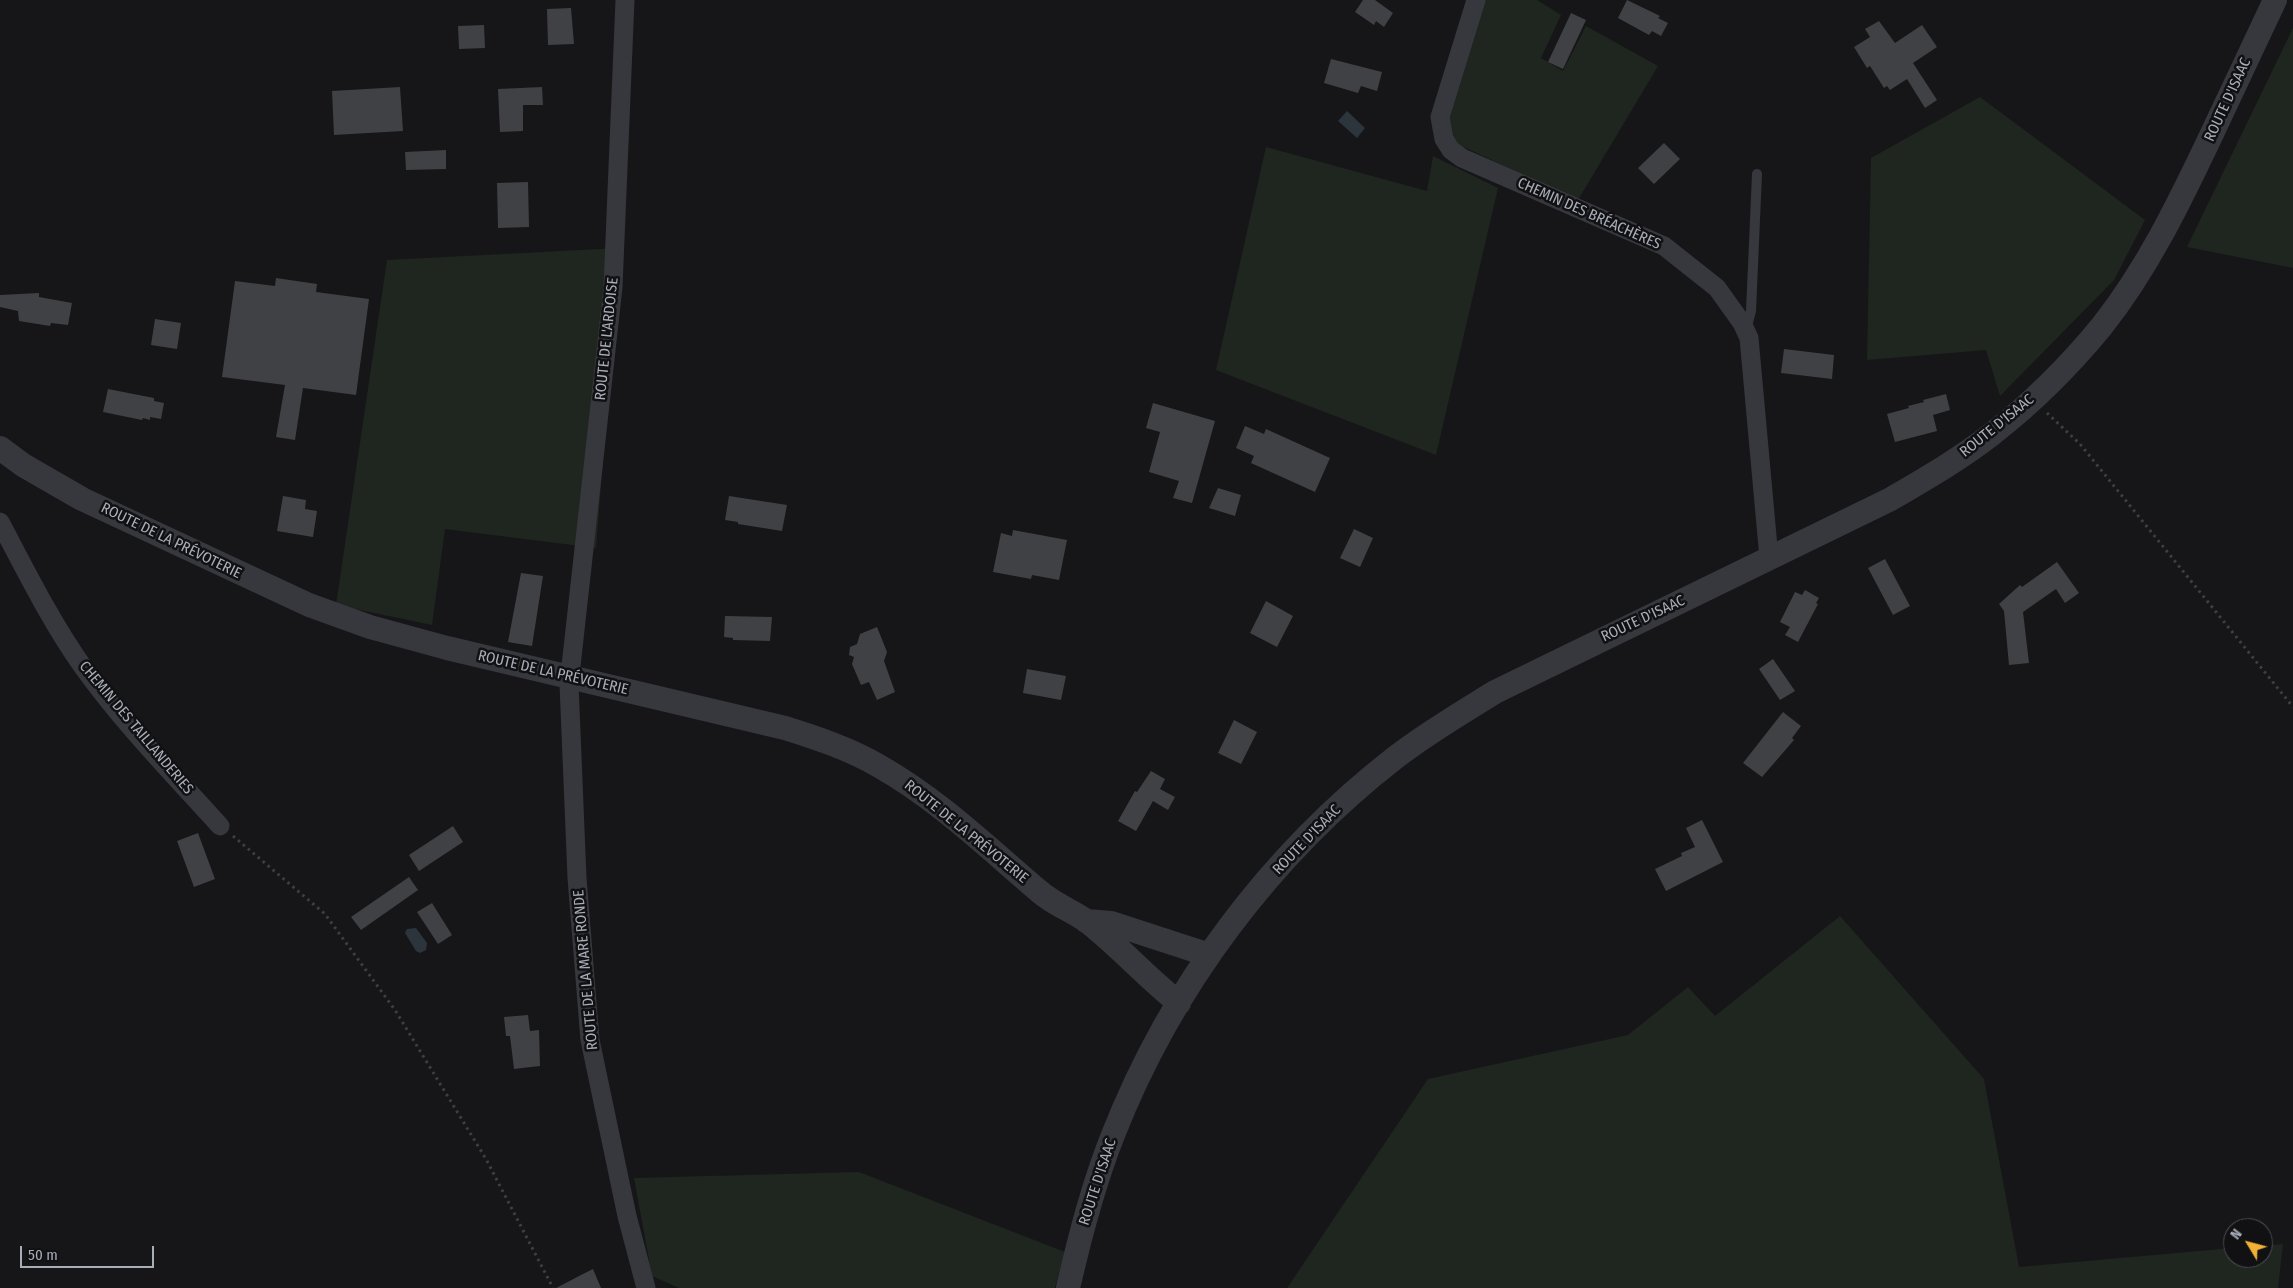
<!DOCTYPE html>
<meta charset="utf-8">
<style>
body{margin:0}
#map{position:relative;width:2293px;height:1288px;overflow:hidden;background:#161618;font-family:"Fira Sans Condensed",sans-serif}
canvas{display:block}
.north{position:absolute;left:2223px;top:1218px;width:50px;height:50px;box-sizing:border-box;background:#111113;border:1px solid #4d4f55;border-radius:50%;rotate:307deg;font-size:14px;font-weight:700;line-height:20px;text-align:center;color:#a8adb8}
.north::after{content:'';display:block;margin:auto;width:18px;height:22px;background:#f2b134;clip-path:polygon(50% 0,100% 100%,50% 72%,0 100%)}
.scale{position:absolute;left:20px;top:1246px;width:134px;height:22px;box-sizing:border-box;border:2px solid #a8adb8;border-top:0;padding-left:6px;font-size:15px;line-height:18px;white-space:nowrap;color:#a8adb8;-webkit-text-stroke:4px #111113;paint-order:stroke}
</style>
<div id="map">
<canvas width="2293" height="1288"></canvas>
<div class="north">N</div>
<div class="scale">50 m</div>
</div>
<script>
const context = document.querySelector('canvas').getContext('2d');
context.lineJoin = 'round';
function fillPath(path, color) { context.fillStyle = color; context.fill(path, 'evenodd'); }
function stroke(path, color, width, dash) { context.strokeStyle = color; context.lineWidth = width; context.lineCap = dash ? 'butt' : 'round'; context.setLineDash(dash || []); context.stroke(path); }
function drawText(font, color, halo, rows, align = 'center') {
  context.font = font + ' "Fira Sans Condensed",sans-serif'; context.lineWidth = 5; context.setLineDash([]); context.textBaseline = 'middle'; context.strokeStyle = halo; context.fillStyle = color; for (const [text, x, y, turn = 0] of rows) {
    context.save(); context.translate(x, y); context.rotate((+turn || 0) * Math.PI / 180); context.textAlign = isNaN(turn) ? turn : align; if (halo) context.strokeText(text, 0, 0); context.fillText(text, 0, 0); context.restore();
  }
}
fillPath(new Path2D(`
 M1480,0H1537L1561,15L1541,58L1563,71L1586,26L1658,66L1578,200L1455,143L1447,124Z
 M2293,28V268L2187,247Z
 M1980,97L2145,220L2114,280L2000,396L1986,350L1867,360L1871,158Z
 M1266,147L1427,191L1433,156L1498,188L1436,455L1216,370Z
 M620,248L596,548L445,529L432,625L336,605L387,260Z
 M1840,916L1984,1079L2019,1267L2233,1248V1258H2263V1246L2283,1244L2278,1288H1287L1428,1079L1628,1035L1688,987L1715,1016Z
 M859,1172L1065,1252L1055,1288H679L652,1276L634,1178Z`), '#1e261f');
fillPath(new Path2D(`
 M1347,111L1365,128L1357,138L1338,121Z
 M416,928L427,943L426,950L420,953L416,951L405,933L407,929Z`), '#2c353c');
fillPath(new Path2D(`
 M1363,0H1375L1393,13L1384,27L1376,21L1374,25L1355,12Z
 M1627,0L1660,16L1658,18L1668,23L1661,36L1652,31L1649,35L1618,18Z
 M571,8L574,44L548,45L547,9Z
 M1571,13L1586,20L1563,69L1548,62Z
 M1879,21L1895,43L1922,25L1937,47L1913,63L1937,100L1925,108L1907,79L1890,90L1887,86L1884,88L1870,66L1867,68L1854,47L1870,37L1865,29Z
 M484,25L485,48L459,49L458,26Z
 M1331,59L1382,72L1377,91L1361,86L1358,93L1324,83Z
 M400,87L403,131L334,135L332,91Z
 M542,87L543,105H523V131L500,132L498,89Z
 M1664,143L1680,159L1654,184L1638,168Z
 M446,150V169L406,170L405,152Z
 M528,182L529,227L498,228L497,183Z
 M276,278L317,284L316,292L369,299L356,395L303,388L295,440L276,437L285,385L222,377L235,281L275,286Z
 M39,293V297L72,303L68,325L51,323L50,326L19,321L18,311L0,307V295Z
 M155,319L181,323L177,349L151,345Z
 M1784,349L1834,355L1832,379L1781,373Z
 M108,389L154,398V401L164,403L161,419L150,417V420L143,418L142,420L103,412Z
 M1946,394L1950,410L1933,415L1937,431L1895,442L1887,414L1909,408L1908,406L1924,402L1923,400Z
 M1153,403L1215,421L1192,503L1173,498L1179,481L1149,472L1160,432L1146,428Z
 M1245,426L1264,434L1266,429L1330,458L1315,492L1251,463L1254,456L1236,448Z
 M1218,488L1241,495L1235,516L1209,508Z
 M283,496L306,500L305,509L317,511L313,537L277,531Z
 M729,496L787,505L782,531L738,524V522L725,520Z
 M1354,529L1373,538L1360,567L1340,558Z
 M1013,530L1067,540L1059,580L1032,575L1031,579L993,572L1001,533L1012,536Z
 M1885,559L1910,606L1893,615L1868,568Z
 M2057,562L2079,593L2065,603L2056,589L2023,612L2029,663L2009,665L2004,611L1999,604L2020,585L2022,587Z
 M521,573L543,576L532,646L508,642Z
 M1805,590L1819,598L1816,603L1818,604L1798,642L1785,635L1790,627L1780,622L1795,592L1802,595Z
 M1266,601L1293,616L1277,647L1250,633Z
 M725,616L772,617L770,641L733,640V638L724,637Z
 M877,627L887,652L884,661L895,692L877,700L869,682L861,685L852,664L854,657L849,655L850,647L857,644L860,634Z
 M1773,659L1795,691L1780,700L1759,669Z
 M1027,669L1066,676L1061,700L1023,693Z
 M1783,712L1801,726L1792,738L1794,740L1762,777L1743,763Z
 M1234,720L1257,732L1241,764L1218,753Z
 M1151,771L1165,779L1160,789L1175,797L1168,810L1153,801L1136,831L1118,821L1135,791L1137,792Z
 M1702,820L1723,862L1666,891L1655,869L1682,856L1681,853L1695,847L1686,828Z
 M453,826L463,842L419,871L409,855Z
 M198,833L215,879L194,887L177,841Z
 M409,877L418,890L361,930L351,917Z
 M432,903L452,935L438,944L417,912Z
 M528,1015L530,1031L539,1030L540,1066L514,1069L510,1036H506L504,1017Z
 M593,1269L601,1288H556L581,1275Z`), '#404145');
stroke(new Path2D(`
 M2047,413L2080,444L2293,707
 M233,836L325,914L395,1010L486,1159L553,1288`), '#3d3f44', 3, [2.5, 4]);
stroke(new Path2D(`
 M1746,330L1751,311L1757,174`), '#37383d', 10);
stroke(new Path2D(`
 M625,0L613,287L569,684L577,878L590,1040L627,1216L646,1288
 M1476,0L1440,117L1444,139L1451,150L1462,158L1664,246L1717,288L1742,323L1749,338L1769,558
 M0,522C26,571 51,622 83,667C124,724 173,774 220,826`), '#37383d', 19);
stroke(new Path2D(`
 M0,448L23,465L82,499L309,605L370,627L447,648L785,728C817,738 850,749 879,766C939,800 988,848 1040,892C1055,905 1073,911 1088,922C1120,947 1147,978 1179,1003
 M1086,921L1111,923L1209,955
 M1068,1288C1080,1236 1093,1185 1113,1135C1171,987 1271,854 1396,757C1427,733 1461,713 1495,692L1891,499C1925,479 1960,459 1992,434C2032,403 2070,365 2102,326C2147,269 2178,205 2209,140C2231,93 2253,47 2275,0`), '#37383d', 24);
drawText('15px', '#a8adb8', '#111113', [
 ["ROUTE D'ISAAC",2228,100,-65],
 ["CHEMIN DES BRÉACHÈRES",1589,214,24],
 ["ROUTE DE L'ARDOISE",607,339,-84],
 ["ROUTE D'ISAAC",1997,426,-39],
 ["ROUTE DE LA PRÉVOTERIE",171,541,26],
 ["ROUTE D'ISAAC",1643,619,-25],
 ["ROUTE DE LA PRÉVOTERIE",553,673,13],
 ["CHEMIN DES TAILLANDERIES",136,728,50],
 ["ROUTE DE LA PRÉVOTERIE",966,832,39],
 ["ROUTE D'ISAAC",1307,840,-46],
 ["ROUTE DE LA MARE RONDE",586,970,-95],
 ["ROUTE D'ISAAC",1098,1182,-72]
]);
</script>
